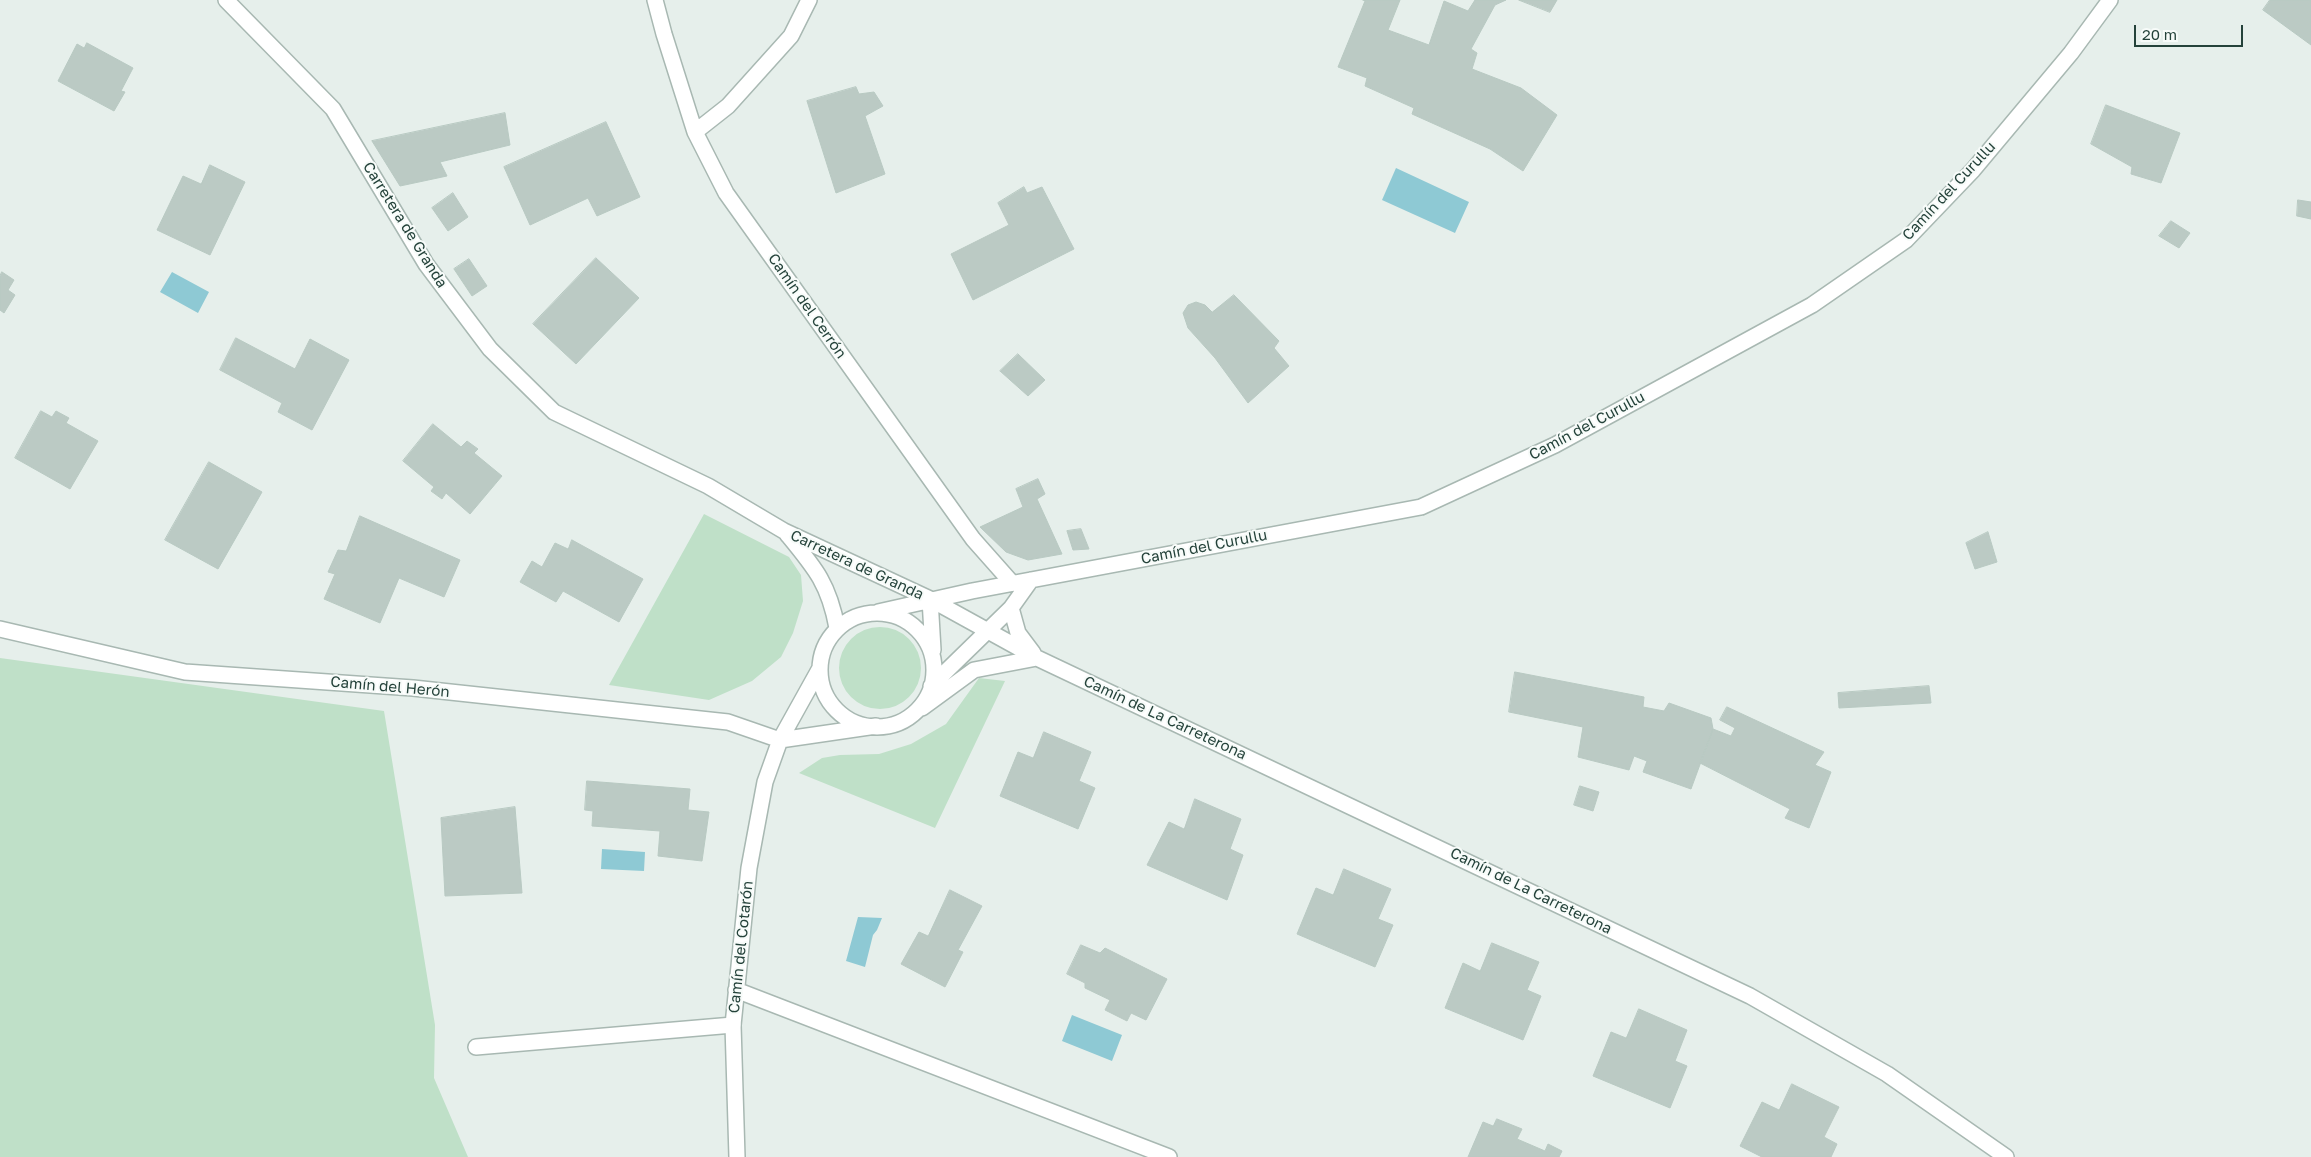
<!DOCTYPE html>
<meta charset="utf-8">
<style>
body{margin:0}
#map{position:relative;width:2311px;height:1157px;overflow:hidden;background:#e6efeb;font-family:"Golos Text",sans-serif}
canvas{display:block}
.scale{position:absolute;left:2134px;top:25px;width:109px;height:22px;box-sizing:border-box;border:2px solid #24423a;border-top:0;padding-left:6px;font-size:15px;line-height:18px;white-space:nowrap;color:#24423a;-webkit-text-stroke:4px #f7fbf9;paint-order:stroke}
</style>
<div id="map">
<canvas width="2311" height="1157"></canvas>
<div class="scale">20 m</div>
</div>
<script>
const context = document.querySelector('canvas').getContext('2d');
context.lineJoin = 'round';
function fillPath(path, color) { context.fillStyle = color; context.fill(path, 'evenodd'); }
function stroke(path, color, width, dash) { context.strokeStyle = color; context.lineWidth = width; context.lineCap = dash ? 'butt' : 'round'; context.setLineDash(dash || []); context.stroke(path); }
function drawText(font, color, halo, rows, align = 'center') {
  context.font = font + ' "Golos Text",sans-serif'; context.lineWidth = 4; context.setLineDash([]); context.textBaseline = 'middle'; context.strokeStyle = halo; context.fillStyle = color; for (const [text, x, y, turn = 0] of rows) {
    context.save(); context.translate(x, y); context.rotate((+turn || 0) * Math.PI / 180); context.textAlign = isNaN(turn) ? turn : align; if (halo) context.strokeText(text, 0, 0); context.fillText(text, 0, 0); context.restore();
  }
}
fillPath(new Path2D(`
 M704,514L789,557L801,575L803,601L793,633L781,657L752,681L709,700L609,685Z
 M839 668a41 41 0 1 1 82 0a41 41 0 1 1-82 0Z
 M0,658L384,711L435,1025L434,1078L468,1157H0Z
 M979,678L1005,681L935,828L799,773L822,758L840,755L879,754L911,744L946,724Z`), '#bfe0c8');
fillPath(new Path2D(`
 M1396,168L1469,202L1455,233L1382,200Z
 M172,272L209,292L198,313L160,292Z
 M602,849L645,852L644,871L601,869Z
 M858,917L882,918L877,930L873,935L865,967L846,961Z
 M1072,1015L1122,1035L1112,1061L1062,1041Z`), '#8ec9d4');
const building = new Path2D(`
 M1363,0H1400L1388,30L1429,45L1444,1L1468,11L1475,0H1506L1495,5L1471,49L1477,53L1472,69L1521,88L1557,115L1523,171L1490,149L1412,114L1414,108L1365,86L1367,78L1338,67L1365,1Z
 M1519,0H1557L1550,12Z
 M2270,0H2311V45L2263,10Z
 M87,43L133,68L121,91L125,92L114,111L58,81L77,44L84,48Z
 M856,87L859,94L874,92L883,106L865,116L885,174L836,193L807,101Z
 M2106,105L2180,133L2161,183L2131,174L2132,167L2091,144Z
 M505,113L510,145L440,162L447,176L400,186L372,141Z
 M606,122L640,197L597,216L588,198L530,225L504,167Z
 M210,165L245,182L210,255L157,230L183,176L201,184Z
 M1024,187L1027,193L1042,187L1074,249L973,300L951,254L1009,225L998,203Z
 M453,193L468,217L448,231L432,208Z
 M2298,200L2311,202V219L2297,216Z
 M2171,221L2190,233L2179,248L2159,236Z
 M596,258L639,298L576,364L533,324Z
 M469,259L487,286L472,296L454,269Z
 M2,272L14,280L8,290L15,295L4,313L0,310V276Z
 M1234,295L1279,341L1274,348L1289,366L1248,403L1215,358L1188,328L1183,313L1188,305L1196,302L1205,305L1212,312Z
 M236,338L295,369L310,339L349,360L312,430L278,412L282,403L220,370Z
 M1018,354L1045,380L1028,396L1000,371Z
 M41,411L52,417L56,411L69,418L66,423L98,441L70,489L15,458Z
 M433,424L461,447L467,441L478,449L474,453L502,476L470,514L446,493L442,499L431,491L434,487L403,461Z
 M209,462L262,492L218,569L165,540Z
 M1038,479L1045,494L1037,499L1062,554L1028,560L1006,552L980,527L1023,507L1016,489Z
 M360,516L460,560L444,597L399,578L380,623L324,599L335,574L328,572L338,550L346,551Z
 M1081,529L1089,549L1073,550L1067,531Z
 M1988,532L1997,562L1975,569L1966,543Z
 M572,540L643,579L619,622L563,591L556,602L520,582L532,561L542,567L555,543L568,549Z
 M1515,672L1644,697L1643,707L1664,711L1669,703L1711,718L1713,729L1691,789L1643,772L1647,761L1634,756L1629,770L1578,757L1583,727L1509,712Z
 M1929,686L1931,703L1839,708L1838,693Z
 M1727,707L1824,752L1815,765L1831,772L1809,828L1785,818L1790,809L1700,763L1713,729L1731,736L1735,728L1720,720Z
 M1044,732L1091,752L1079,781L1095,788L1078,829L1000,796L1018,752L1033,758Z
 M587,781L690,789L688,810L709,812L702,861L658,856L660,831L592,826L593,811L585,810Z
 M1580,786L1599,792L1593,811L1574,805Z
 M1195,799L1241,819L1230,849L1243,855L1227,900L1147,865L1169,822L1184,829Z
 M515,807L522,893L445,896L441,818Z
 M1344,869L1391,889L1378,919L1393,925L1375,967L1297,934L1316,888L1333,895Z
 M950,890L982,906L958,950L963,952L945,987L901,964L919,932L928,936Z
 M1492,943L1539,962L1527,990L1541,996L1523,1040L1445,1008L1463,963L1480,971Z
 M1081,945L1100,953L1105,948L1167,979L1146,1020L1131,1013L1127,1021L1105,1010L1110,1000L1085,988V983L1067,974Z
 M1639,1009L1687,1030L1675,1061L1687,1066L1670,1108L1593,1076L1611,1032L1626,1038Z
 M1792,1084L1839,1107L1824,1137L1837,1144L1831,1157H1762L1740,1146L1762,1102L1779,1110Z
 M1497,1119L1522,1129L1517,1139L1545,1151L1548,1144L1562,1151L1559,1157H1468L1483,1122L1493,1126Z`);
fillPath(building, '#bbcac4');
stroke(building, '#b8c9c2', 1);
const service = new Path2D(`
 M655,0L664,34L695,132L726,193L973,539L1012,583
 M695,132L728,106L791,36L809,0
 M476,1047L733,1025`);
const minor = new Path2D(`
 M226,0L333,109L426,264L490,349L554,412L708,486L784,531L930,599L1037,658L1750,996L1887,1074L2006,1157
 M787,534C815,568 829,584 837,628
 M930,599L933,650
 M1011,608L1018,633L1033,653
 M878,612L972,591L1421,507L1555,445L1812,305L1906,240L1973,170L2071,53L2110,0
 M820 670a57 57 0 1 1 114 0a57 57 0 1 1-114 0Z
 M0,629L185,672L413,688L728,722L780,740L876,726
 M931,686L1011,608L1031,580
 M922,708L974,670L1037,658
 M736,990L1169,1157
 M737,1157L733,1025L749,868L765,782L780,740L820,668`);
stroke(service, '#a8b8b2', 18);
stroke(minor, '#a8b8b2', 18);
stroke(service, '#fff', 15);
stroke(minor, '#fff', 15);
drawText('15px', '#24423a', '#f7fbf9', [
 ["Camín del Curullu",1949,191,-47],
 ["Carretera de Granda",405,225,58],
 ["Camín del Cerrón",807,306,55],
 ["Camín del Curullu",1587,426,-28],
 ["Camín del Curullu",1204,547,-11],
 ["Carretera de Granda",857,565,25],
 ["Camín del Herón",390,687,5],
 ["Camín de La Carreterona",1165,718,25],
 ["Camín de La Carreterona",1531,891,26],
 ["Camín del Cotarón",741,947,-84]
]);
</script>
